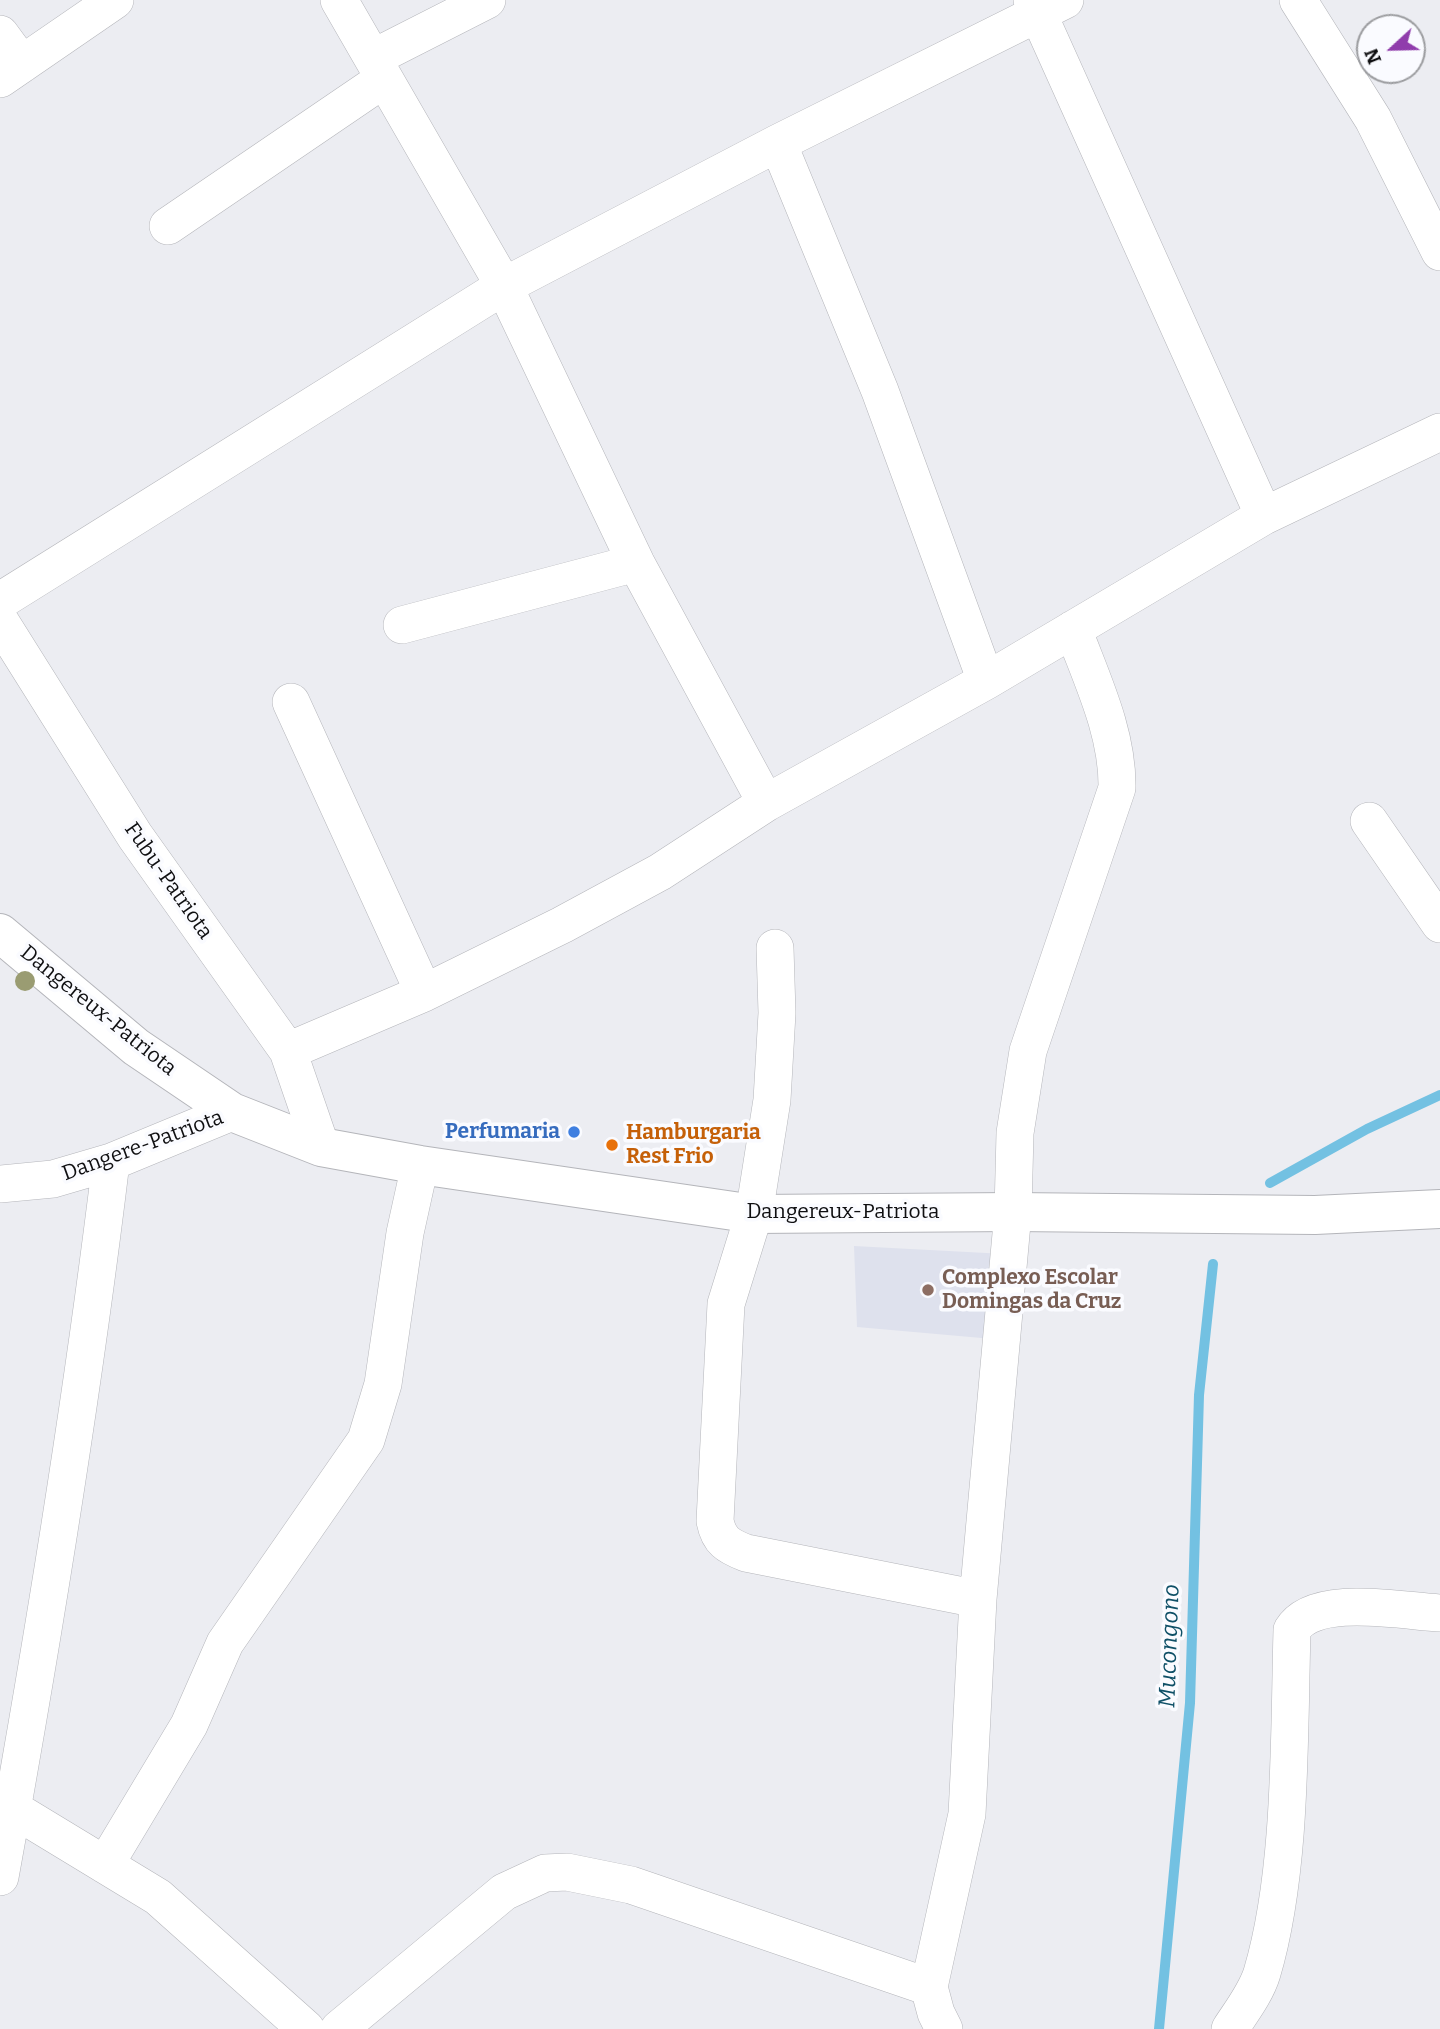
<!DOCTYPE html>
<style>
body{margin:0}
#map{position:relative;width:1440px;height:2029px;overflow:hidden;background:#ecedf2;font-family:Bitter,serif}
canvas{display:block}
.north{position:absolute;left:1356px;top:14px;width:70px;height:70px;box-sizing:border-box;background:#fafbff;border:2px solid #9c9da0;border-radius:50%;rotate:248deg;font-size:19px;font-weight:700;line-height:28px;text-align:center;color:#0f0f11}
.north::after{content:'';display:block;margin:auto;width:24px;height:32px;background:#903dac;clip-path:polygon(50% 0,100% 100%,50% 72%,0 100%)}
</style>
<div id="map">
<canvas width="1440" height="2029"></canvas>
<div class="north">N</div>
</div>
<script>
const context = document.querySelector('canvas').getContext('2d');
context.lineJoin = 'round';
function fillPath(path, color) { context.fillStyle = color; context.fill(path, 'evenodd'); }
function stroke(path, color, width, dash) { context.strokeStyle = color; context.lineWidth = width; context.lineCap = dash ? 'butt' : 'round'; context.setLineDash(dash || []); context.stroke(path); }
function drawText(font, color, halo, rows, align = 'center') {
  context.font = font + ' Bitter,serif'; context.lineWidth = 7; context.setLineDash([]); context.textBaseline = 'middle'; context.strokeStyle = halo; context.fillStyle = color; for (const [text, x, y, turn = 0] of rows) {
    context.save(); context.translate(x, y); context.rotate((+turn || 0) * Math.PI / 180); context.textAlign = isNaN(turn) ? turn : align; if (halo) context.strokeText(text, 0, 0); context.fillText(text, 0, 0); context.restore();
  }
}
fillPath(new Path2D(`
 M854,1246L1005,1254L993,1339L857,1327Z`), '#dee1ed');
stroke(new Path2D(`
 M1270,1183L1367,1129L1440,1095
 M1159,2029L1190,1703L1199,1395L1213,1264`), '#73c1e2', 10);
const minor = new Path2D(`
 M339,0L504,286L636,563L766,803
 M1032,0L1264,516
 M1298,0L1373,119L1440,252
 M0,34L22,64
 M373,58L487,0
 M0,79L115,0
 M778,143L880,391L986,681
 M168,226L384,79
 M0,601L504,286L778,143L1065,0
 M0,621L135,836L288,1051L321,1147
 M402,625L636,563
 M291,702L424,993
 M1369,821L1440,924
 M775,948L777,1013L772,1100L754,1214L726,1304L715,1521C719,1541 728,1546 746,1553L978,1599
 M288,1051L424,993L562,925L660,872L766,803L986,681L1264,516L1440,432
 M0,1184L53,1179L111,1162L232,1112
 M13,1809L158,1897L306,2029
 M105,1865L189,1725L225,1643L366,1440L383,1384L405,1233L420,1165
 M0,1877C43,1640 82,1402 111,1162
 M339,2029L504,1892L545,1873L567,1872L631,1885L929,1987
 M944,2029L936,2013L929,1987L967,1814L978,1599L1013,1212L1015,1133L1028,1051L1117,788C1118,733 1092,680 1073,629
 M1230,2029C1241,2012 1256,1993 1262,1973C1292,1872 1289,1737 1292,1630C1314,1593 1402,1611 1440,1613`);
const tertiary = new Path2D(`
 M0,933L136,1047L232,1112L321,1147L420,1165L754,1214L1013,1212L1315,1215L1440,1209`);
stroke(minor, '#b4b5ba', 38);
stroke(tertiary, '#b4b5ba', 40);
stroke(minor, '#fff', 37);
stroke(tertiary, '#fff', 38);
context.fillStyle = '#9a9c72';
for (const [x, y] of [
 [25,981]
]) { context.beginPath(); context.arc(x, y, 10, 0, 2 * Math.PI); context.fill(); }
for (const [x, y, r, color] of [
 [574,1132,7,"#3f7fe0"],
 [612,1145,7,"#e8710a"],
 [928,1290,7,"#8d6e63"]
]) { const dot = new Path2D(); dot.arc(x, y, r, 0, 2 * Math.PI); context.fillStyle = color; context.fill(dot); stroke(dot, '#fafbff', 2.5); }
drawText('21px', '#0f0f11', '#fafbff', [
 ["Fubu-Patriota",168,881,55],
 ["Dangereux-Patriota",98,1011,39],
 ["Dangere-Patriota",143,1146,-20],
 ["Dangereux-Patriota",843,1212]
]);
drawText('bold 21px', '#366cbe', '#fafbff', [
 ["Perfumaria",560,1132]
], 'right');
drawText('bold 21px', '#c56008', '#fafbff', [
 ["Hamburgaria",626,1133],
 ["Rest Frio",626,1157]
], 'left');
drawText('bold 21px', '#785e54', '#fafbff', [
 ["Complexo Escolar",942,1278],
 ["Domingas da Cruz",942,1302]
], 'left');
drawText('italic 23px', '#0f5067', '#fafbff', [
 ["Mucongono",1170,1646,-88]
]);
</script>
